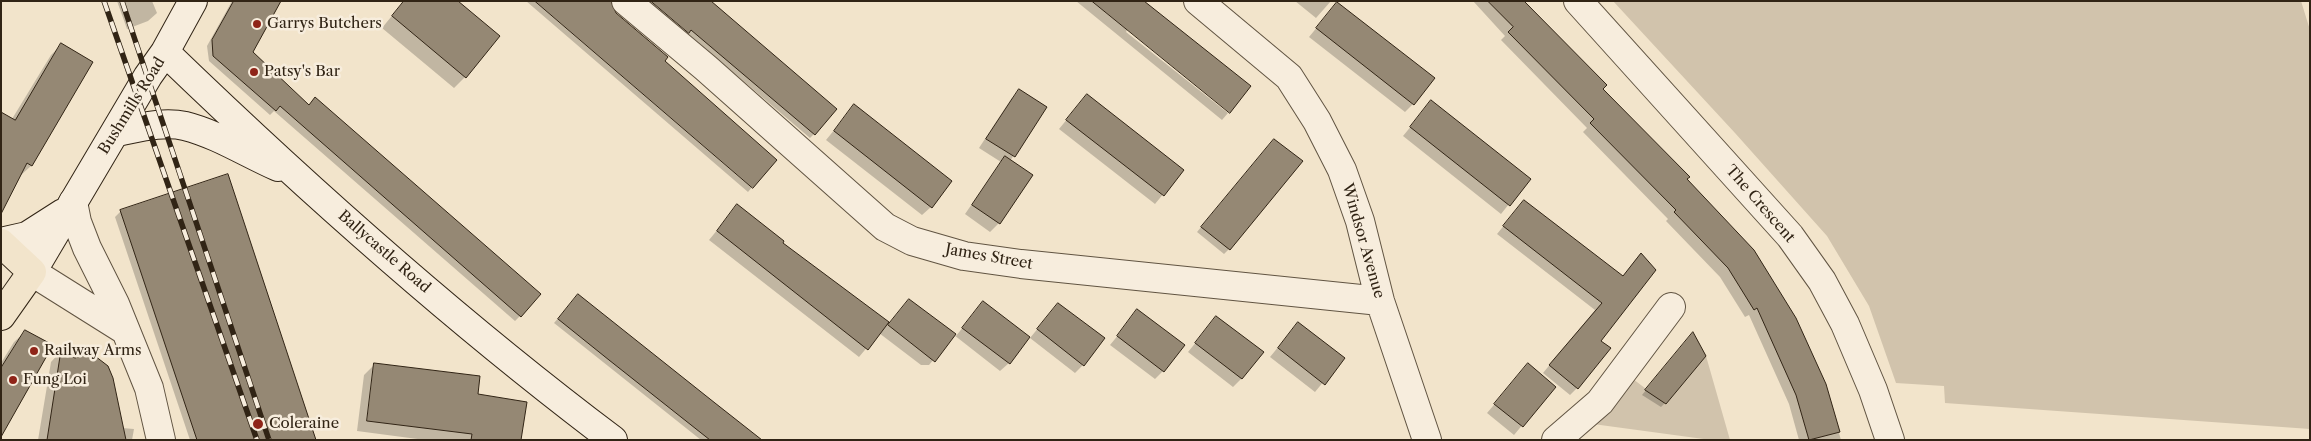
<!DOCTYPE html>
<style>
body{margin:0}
#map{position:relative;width:2311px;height:441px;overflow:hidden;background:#f2e4cb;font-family:"Libre Caslon Text",serif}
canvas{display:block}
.frame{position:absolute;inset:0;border:2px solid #312415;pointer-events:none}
</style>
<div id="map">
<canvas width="2311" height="441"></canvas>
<div class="frame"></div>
</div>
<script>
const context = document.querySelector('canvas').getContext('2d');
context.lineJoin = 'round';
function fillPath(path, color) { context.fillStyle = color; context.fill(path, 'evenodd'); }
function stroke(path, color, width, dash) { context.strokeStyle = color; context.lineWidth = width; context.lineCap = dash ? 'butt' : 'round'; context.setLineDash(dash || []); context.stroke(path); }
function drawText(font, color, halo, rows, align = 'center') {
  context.font = font + ' "Libre Caslon Text",serif'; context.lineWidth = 5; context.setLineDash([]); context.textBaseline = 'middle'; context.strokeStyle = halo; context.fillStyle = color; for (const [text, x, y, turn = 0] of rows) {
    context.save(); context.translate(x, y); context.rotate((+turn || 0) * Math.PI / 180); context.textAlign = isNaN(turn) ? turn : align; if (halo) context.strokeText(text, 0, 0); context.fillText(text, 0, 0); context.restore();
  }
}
fillPath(new Path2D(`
 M1613,1H2301L2310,30V429L1945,403L1944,386L1896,383L1869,306L1827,236L1735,133Z
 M1706,356L1730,440H1711L1593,424L1629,376L1666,404Z`), '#d1c3ac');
fillPath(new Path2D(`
 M117,1H152L157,13L148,21L127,29Z
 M232,1H280L252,52L520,316L515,321L274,111L270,115L209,61L207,46Z
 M404,1L465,77L454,88L382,28Z
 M526,1H610L615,14L663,61L775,160L748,192Z
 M642,1H709L814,134L810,138L687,33L684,36Z
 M1076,1H1144L1126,32L1228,113L1222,120Z
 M1295,1H1331L1316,18Z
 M1473,1H1522L1685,179L1825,385L1841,440H1799L1789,404L1749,315L1745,317L1720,277L1666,221L1668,219L1583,132L1587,128L1501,40L1505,36Z
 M1337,3L1413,104L1405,112L1309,37Z
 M61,45L31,166L21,175L12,119L51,55Z
 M1019,91L1045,108L1010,161L1032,176L999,223L990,232L965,214L1001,162L979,148L1011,99Z
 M1087,95L1183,170L1155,204L1059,129Z
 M1431,102L1529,179L1501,214L1403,136Z
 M854,106L931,207L922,215L826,140Z
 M1269,145L1229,249L1224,254L1197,232Z
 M1524,201L1622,277L1640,254L1577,388L1570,395L1543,373L1595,310L1497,234Z
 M737,206L781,243L889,324L909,300L956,336L983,302L1009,363L1000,371L954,335L929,365H921L879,333L859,357L709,240Z
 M121,211L315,440H190L115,217Z
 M578,295L760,440H701L554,323Z
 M1058,304L1083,365L1075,373L1030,338Z
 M1138,311L1163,371L1155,379L1110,345Z
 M1216,318L1242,378L1233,387L1188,352Z
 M1298,323L1343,358L1315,392L1270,357Z
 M26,331L1,434V363L14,342Z
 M1689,338L1665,403L1661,407L1642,395Z
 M78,349L122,428L134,429L132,440H38L51,362L61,351L71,357Z
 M375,364L476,395L520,440H425L357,431L364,375Z
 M1528,365L1554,387L1514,435L1487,413Z`), '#0003');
const building = new Path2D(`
 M234,1H281L253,52L309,105L315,97L541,294L521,317L280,106L276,111L213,56L212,40Z
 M404,1H458L500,36L466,78L392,16Z
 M535,1H611L616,13L668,57L665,61L777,160L753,188Z
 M651,1H711L837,109L815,135L691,30L689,33Z
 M1092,1H1144L1251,86L1230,113Z
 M1488,1H1524L1607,85L1603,89L1690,177L1687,179L1754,250L1796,318L1826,384L1840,432L1809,440L1796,395L1757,308L1754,310L1728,268L1674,212L1676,210L1590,123L1594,119L1508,32L1513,27Z
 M1337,2L1435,78L1414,105L1316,28Z
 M61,43L93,62L32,166L27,163L1,214V112L15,120Z
 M1019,89L1047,107L1015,157L986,139Z
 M1087,94L1184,170L1164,196L1066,120Z
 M1431,100L1531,179L1510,206L1410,127Z
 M854,104L952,181L932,208L834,131Z
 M1274,139L1303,161L1230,250L1201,227Z
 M1005,156L1033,175L1000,224L972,205Z
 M228,174L316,440H197L120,210Z
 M1524,200L1623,276L1641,253L1656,270L1601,341L1611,348L1578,389L1549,365L1602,303L1503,226Z
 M737,204L784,241L783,243L889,322L868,350L717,231Z
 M578,294L715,403L762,440H710L609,360L558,319Z
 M909,299L956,334L935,362L888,325Z
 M983,301L1030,337L1010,364L962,328Z
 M1058,303L1105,338L1084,366L1037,329Z
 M1137,309L1185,345L1164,372L1117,336Z
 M1216,316L1264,352L1242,379L1195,343Z
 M1298,322L1345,358L1325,385L1278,348Z
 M25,330L53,345L1,437V368Z
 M1693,332L1706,356L1666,404L1645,390Z
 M78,347L95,356L108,366L113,378L126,440H47L61,350L75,358Z
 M374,363L480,376L478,394L527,402L521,440H471L472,434L367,421Z
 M1528,363L1556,387L1523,427L1494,404Z`);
fillPath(building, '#958874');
stroke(building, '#312415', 1);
const minor = new Path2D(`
 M626,1L706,68L885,227L912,241L964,256L1021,264L1380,301
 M1198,1L1289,77L1317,121L1342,170L1360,221L1380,301L1427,440
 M1578,1L1790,236L1822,281L1845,324L1873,390L1890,440
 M73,202L77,222L87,248L115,304L149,388L161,440
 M32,272L126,331
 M1556,440L1600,402L1671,307`);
const secondary = new Path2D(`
 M165,52C307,189 455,321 613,440
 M116,132C138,128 163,121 185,126C217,134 248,154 278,167
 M1,242L27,236L63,213
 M32,272L148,76L165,52L193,1`);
const primary = new Path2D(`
 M1,243L32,272L1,316`);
stroke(minor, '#615442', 30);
stroke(secondary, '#312415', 30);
stroke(primary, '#312415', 30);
stroke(minor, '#f7eddd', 28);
stroke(secondary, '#f7eddd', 28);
stroke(primary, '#f2e4cb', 28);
const rail = new Path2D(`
 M104,1L257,440
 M122,1L269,440`);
stroke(rail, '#312415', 5.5);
stroke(rail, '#f7eddd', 4, [11]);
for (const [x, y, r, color] of [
 [257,24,5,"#8f2418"],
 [254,72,5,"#8f2418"],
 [34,351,5,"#8f2418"],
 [13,380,5,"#8f2418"],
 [258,424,6,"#8f2418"]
]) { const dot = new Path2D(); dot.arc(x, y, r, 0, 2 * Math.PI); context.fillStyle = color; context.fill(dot); stroke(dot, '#f7eddd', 2); }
drawText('15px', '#312415', '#f7eddd', [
 ["Garrys Butchers",267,24],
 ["Patsy's Bar",264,72],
 ["Railway Arms",44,351],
 ["Fung Loi",23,380],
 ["Coleraine",269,424]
], 'left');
drawText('15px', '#312415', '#f7eddd', [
 ["Bushmills Road",132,106,-58],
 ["The Crescent",1760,204,49],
 ["Windsor Avenue",1363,241,74],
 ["Ballycastle Road",384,252,41],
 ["James Street",989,257,10]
]);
</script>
